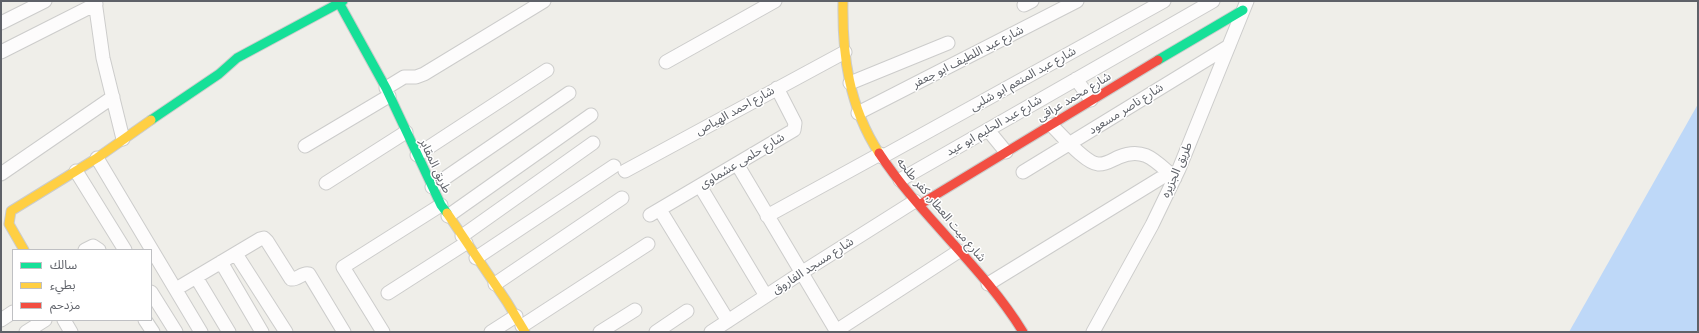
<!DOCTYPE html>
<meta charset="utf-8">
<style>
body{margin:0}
#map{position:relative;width:1699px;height:333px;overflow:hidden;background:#efeee9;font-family:"IBM Plex Sans","Noto Sans Arabic",sans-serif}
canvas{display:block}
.frame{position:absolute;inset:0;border:2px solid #5e6168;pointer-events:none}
.legend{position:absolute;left:12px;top:249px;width:140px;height:72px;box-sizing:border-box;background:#fff;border:1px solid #bfc0c3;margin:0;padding:5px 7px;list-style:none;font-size:12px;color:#5e6168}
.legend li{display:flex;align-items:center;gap:8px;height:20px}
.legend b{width:20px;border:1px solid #bfc0c3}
</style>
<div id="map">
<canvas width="1699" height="333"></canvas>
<div class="frame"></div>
<ul class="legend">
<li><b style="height:5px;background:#16e098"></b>سالك</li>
<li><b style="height:5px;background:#ffcf43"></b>بطيء</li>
<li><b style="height:5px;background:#f24e42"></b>مزدحم</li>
</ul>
</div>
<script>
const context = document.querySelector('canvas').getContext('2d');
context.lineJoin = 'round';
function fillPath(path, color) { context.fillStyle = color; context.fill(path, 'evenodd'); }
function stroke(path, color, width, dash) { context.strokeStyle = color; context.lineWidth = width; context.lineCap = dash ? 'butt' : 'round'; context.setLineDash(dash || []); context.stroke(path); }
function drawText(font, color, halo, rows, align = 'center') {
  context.font = font + ' "IBM Plex Sans","Noto Sans Arabic",sans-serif'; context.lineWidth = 3; context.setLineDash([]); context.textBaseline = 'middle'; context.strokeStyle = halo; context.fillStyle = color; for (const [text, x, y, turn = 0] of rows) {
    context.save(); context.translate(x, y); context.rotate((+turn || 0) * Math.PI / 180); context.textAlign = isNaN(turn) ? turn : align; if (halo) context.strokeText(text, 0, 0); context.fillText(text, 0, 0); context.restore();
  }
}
fillPath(new Path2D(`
 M1698,104V332H1569Z`), '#bed8f8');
const street = new Path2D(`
 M95,1L103,58L123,139
 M1024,5L1032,1
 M1,23L45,1
 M1,52L96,4
 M666,62L775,1
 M1076,79L1091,100
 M850,83L948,43
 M386,88L404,77H416L424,74L544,1
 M858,113L1077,1
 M1051,125C1061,134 1085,163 1098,164C1105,165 1112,160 1119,157C1145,146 1156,162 1175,178
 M988,130L1006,152
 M305,146L389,96
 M417,155L547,70
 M882,157L1164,1
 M97,158L201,332
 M737,164L837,332
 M76,171L125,250
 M625,171L845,52
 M1023,172L1229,46
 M1,174L113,97
 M900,180L1213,1
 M326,183L406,132
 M700,186L766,296
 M432,187L569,93
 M660,210L728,321
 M650,215L794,130L795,123L777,88
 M448,216L591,115
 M767,216L880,154
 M462,236L593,143
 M85,250L93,246L99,250
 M236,254L286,332
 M476,258L614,166
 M221,262L262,332
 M196,277L229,332
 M495,284L622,198
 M988,284L1169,173
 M176,289L260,239L264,238L267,241L291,279C298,280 302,272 309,274L344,332
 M151,292L176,332
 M388,293L466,243
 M1,320L13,312
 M64,320L71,332
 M145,320L153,332
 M522,326L648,244
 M836,331L959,251
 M26,332L45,320
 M383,332L343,267L441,205
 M491,332L516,316
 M600,332L635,310
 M656,332L687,311
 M711,332L801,273L915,201
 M1093,332L1152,225L1179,169L1247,1`);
const fast = new Path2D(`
 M338,1L386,88L441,205L447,213
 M1158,60L1243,10
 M151,120L219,74L237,58L343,1`);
const slow = new Path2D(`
 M843,1C842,55 849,107 879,153
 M447,213L507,302L525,332
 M24,250L9,224L11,211L97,158L151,120`);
const jam = new Path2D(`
 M879,153C921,217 983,267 1023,332
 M919,205L1158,60`);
stroke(street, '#cccccb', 15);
stroke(fast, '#cbcccb', 11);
stroke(slow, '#cbcccb', 11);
stroke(jam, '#cbcccb', 11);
stroke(street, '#fdfcfc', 13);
stroke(fast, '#16e098', 9);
stroke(slow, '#ffcf43', 9);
stroke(jam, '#f24e42', 9);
drawText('12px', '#5e6168', '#fff', [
 ["شارع عبد اللطيف ابو جعفر",968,57,-27],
 ["شارع عبد المنعم ابو شلبى",1023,79,-29],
 ["شارع محمد عراقى",1074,97,-31],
 ["شارع ناصر مسعود",1126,109,-32],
 ["شارع احمد الهياص",735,111,-29],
 ["شارع عبد الحليم ابو عيد",994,126,-30],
 ["شارع حلمى عشماوى",742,161,-31],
 ["طريق المقابر",435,166,65],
 ["طريق الجزيره",1177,170,-66],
 ["شارع ميت العطار, كفر طلحه",941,210,50],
 ["شارع مسجد الفاروق",813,266,-33]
]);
</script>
